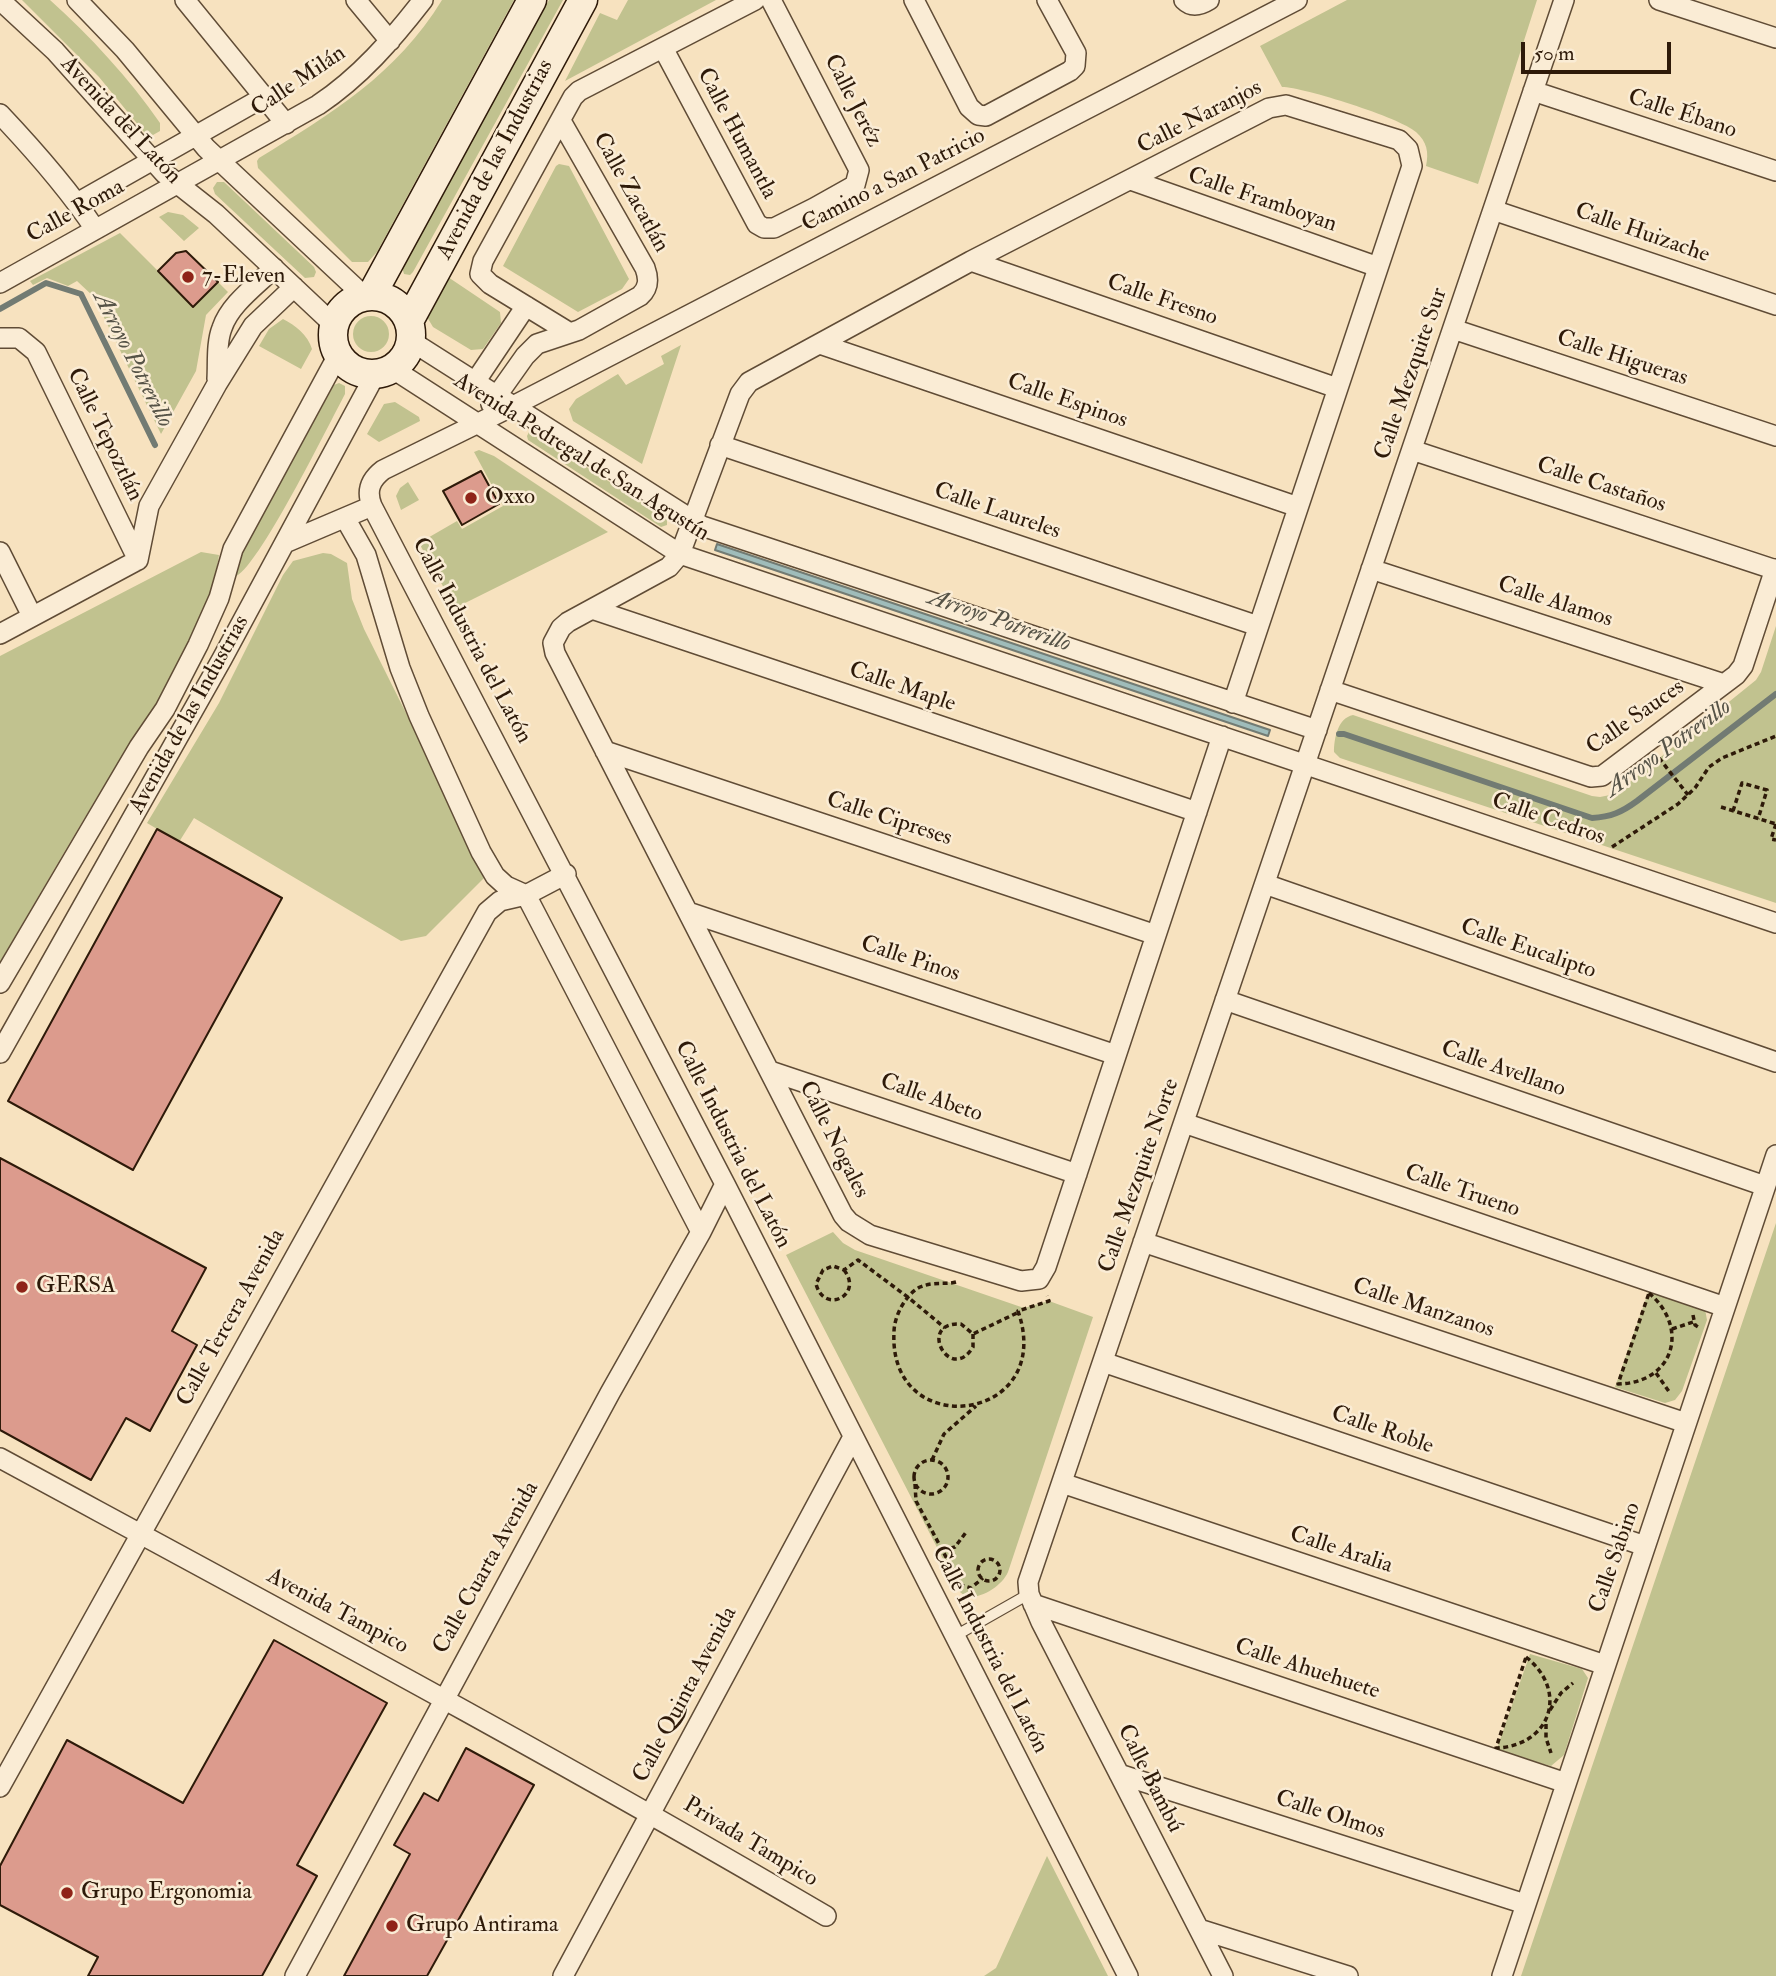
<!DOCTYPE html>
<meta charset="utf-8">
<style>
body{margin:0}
#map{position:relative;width:1776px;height:1976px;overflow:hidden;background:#f7e2bf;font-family:"IM FELL Double Pica",serif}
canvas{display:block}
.scale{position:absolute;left:1521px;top:42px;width:150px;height:32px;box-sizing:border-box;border:4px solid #2e1a09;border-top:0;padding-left:9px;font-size:21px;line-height:24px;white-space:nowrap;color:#2e1a09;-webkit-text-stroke:5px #faecd5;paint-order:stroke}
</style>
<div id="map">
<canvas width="1776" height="1976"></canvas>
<div class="scale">50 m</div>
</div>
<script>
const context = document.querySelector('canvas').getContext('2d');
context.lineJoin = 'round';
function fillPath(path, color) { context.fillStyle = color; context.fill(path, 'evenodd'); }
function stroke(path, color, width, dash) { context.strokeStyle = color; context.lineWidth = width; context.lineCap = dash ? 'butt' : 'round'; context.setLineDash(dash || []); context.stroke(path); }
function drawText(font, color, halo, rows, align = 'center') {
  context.font = font + ' "IM FELL Double Pica",serif'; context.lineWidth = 5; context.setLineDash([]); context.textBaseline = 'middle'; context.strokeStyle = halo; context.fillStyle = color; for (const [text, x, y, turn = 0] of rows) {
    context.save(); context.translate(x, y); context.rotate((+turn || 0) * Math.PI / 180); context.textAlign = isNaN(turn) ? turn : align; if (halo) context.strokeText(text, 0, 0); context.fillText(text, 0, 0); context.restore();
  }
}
fillPath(new Path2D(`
 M22,0H50C90,36 129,78 160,123V131L153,135L144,132L99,77Z
 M442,0H514L377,252L368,262H352L258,168L257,161L259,158C332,113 396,75 442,0Z
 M549,0H563L413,272L410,275L404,274L402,267Z
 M628,0H716L565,81L600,13L617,20Z
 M1347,0H1537L1478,184L1426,166C1429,152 1427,142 1416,132C1401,118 1303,87 1282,87L1260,46Z
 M559,164L569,166L629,279L622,289L578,312L503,266L556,166Z
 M217,182H224L314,267L316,272L314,277L305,278L215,194L213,188Z
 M168,212L183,215L199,228L184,241L159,217Z
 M120,233L193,306L218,282L228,292L206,315L196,371L161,434L94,297L77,281L68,286L47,278L33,285L30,281Z
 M445,275L500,312L501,323L483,349L471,350L433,327L427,317Z
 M353 334a18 18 0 1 1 36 0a18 18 0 1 1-36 0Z
 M283,319C295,325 308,335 312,349L301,369L259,346L269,329Z
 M681,345L642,464L573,421L569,409L576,399L618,374L626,385L664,364L661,356Z
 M339,383L345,386V394C330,422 256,573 234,577L236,563L334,385Z
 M395,402L419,417L420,421L379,442L367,434L384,404Z
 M529,432L534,433L667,519V525L661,527L528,440L527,436Z
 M479,450L494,456L608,532L455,608L419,543L457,521L462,529L503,506L474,452Z
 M408,482L419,500L401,510L396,496L400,488Z
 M201,552L219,555C208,636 153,706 111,774C73,836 37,899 0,962V656Z
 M323,553L331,554L347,563L352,599L364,629L480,861L484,878L426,936L401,941L194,818L179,842L147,823L219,703L283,575L293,561Z
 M1776,626V903L1340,758L1334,752C1334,738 1338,718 1353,715L1592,796L1600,797L1615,794L1756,680L1761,672Z
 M1776,1223V1976H1521Z
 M833,1232L843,1243L855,1250L1024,1308L1049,1301L1093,1317L1008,1572C1002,1586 981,1599 966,1597L960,1592L786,1255Z
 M1649,1290L1705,1309L1707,1320L1682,1391L1675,1400L1665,1403L1615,1387Z
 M1530,1654L1582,1669L1588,1678L1564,1755L1551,1766L1496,1751Z
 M1047,1856L1108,1976H984L996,1968Z`), '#c1c28f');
const water = new Path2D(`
 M717,544L1270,730L1268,736L715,550Z`);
fillPath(water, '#9fbcba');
stroke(water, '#727b73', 2);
stroke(new Path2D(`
 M0,309L46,283L81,294L155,445
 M1339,734H1344L1592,818C1611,817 1622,812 1637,801L1776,694`), '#727b73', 6);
const building = new Path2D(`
 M186,251L218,282L193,307L158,271L176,253Z
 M481,471L499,504L462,525L443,491Z
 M157,829L282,898L133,1170L8,1101Z
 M0,1158L206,1268L172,1331L197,1345L150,1431L126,1418L91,1480L0,1430Z
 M274,1640L387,1703L297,1865L317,1876L262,1976H88L98,1957L0,1905V1866L67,1740L183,1803Z
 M466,1748L534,1785L427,1976H344L410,1854L394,1845L424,1793L438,1801Z`);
fillPath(building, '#dc9b8d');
stroke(building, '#2e1a09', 2);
const lane = new Path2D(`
 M955,1636L1029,1594`);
const street = new Path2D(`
 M0,0L55,51L164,173L216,214L334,325
 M77,0L125,50L206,148L364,296
 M185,0L286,124
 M356,0L390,41
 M914,0L969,107L978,115L986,116L1070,71L1075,66L1076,53L1047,0
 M1184,0C1192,8 1201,5 1209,0
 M1659,0L1776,38
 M663,48L757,224L764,228H774L814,208L855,185L859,170L771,0
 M1533,91L1776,171
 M0,114C34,150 67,187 95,229
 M1131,180L1378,267
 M77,203L264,97
 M1493,210L1776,305
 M971,261L1337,388
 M0,283L318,105C360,77 392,40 423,0
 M1453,329L1776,436
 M570,333L490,284L480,274L483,261L573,97L579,91L755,0
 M0,338H19L36,352L138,560
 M411,341L702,526L1317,730
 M820,344L1298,507
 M393,369L680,554L1776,923
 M217,379C218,363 216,343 222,328C230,304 256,286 274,268
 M475,382L526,306
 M491,404L525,356L537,344L579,330L640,296C649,288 649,279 645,268L561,121
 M720,445L1258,626
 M1412,450L1776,570
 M345,518L366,555L400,668L419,716L481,852L495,876L506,886L526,895
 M285,543L372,506
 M0,552L32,616
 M138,560L149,506L217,384L253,326L294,287
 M1371,569L1724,684
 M592,609L1197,812
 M0,634L138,560
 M1330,690L1591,777L1602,776L1736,675L1743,666L1775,569
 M1222,736L1046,1267L1039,1279L1021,1281L870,1235L849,1222L843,1215L555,653L553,643L561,628L568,622L669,567L680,554L740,394L749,382L971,261L1269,108L1286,105L1399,140L1408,149L1412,166L1233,703
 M605,751L1156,935
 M1265,884L1776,1062
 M526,895L701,1232
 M688,912L1116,1055
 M0,983L139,747L165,709L198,645L219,598L233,549L338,355
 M1225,1000L1765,1186
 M0,1053L222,659L375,375
 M770,1071L1077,1174
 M1184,1123L1725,1307
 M1143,1242L1686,1423
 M1103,1362L1645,1546
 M0,1458C277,1608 554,1756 826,1916
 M1062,1483L1605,1665
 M1033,1604L1566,1783
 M1119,1774L1525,1904
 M0,1787L487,912L500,901L526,895L566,874
 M1199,1929L1348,1976
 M295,1976L610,1393L701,1232L725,1184
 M563,1976L853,1437
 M1128,1976L725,1184L372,506C366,491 370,480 383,470L513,406L1297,0
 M1223,1976L1041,1622L1029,1594L1028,1582L1564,0
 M1502,1976L1776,1155`);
const secondary = new Path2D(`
 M333 335a39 39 0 1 1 78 0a39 39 0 1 1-78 0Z
 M371,296L532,0
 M409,321L583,0`);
stroke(lane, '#604c36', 12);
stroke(street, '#604c36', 22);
stroke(secondary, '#2e1a09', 31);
stroke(new Path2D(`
 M1659,758L1688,795
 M1721,807L1776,824
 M1733,811L1742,783L1767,790L1758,819
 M1776,824L1771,839L1776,840
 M1612,847L1678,804L1695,788L1709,767L1722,758L1776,736
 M844,1270C864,1295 824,1315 816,1284L823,1270L833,1266L844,1270L858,1260L909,1298L945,1328
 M956,1282C945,1285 935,1281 920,1287C906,1294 894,1316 894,1332C888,1444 1057,1423 1018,1311L1049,1301L1047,1296
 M1649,1293C1690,1328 1674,1383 1618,1384Z
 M1693,1315L1695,1325L1700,1328
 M1672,1329L1693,1322
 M973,1334V1347C950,1385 916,1321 961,1324L973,1334L1019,1312
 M1656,1373L1670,1393
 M914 1477a17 17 0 1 1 34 0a17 17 0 1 1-34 0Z
 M932,1460L944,1434L976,1406
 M915,1484L916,1501L961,1585L971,1588L983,1578
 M942,1550L955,1547L967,1531
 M978 1570a11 11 0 1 1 22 0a11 11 0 1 1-22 0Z
 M1526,1657C1569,1691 1551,1746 1496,1748Z
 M1550,1710L1561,1693L1573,1683
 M1546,1724V1738L1551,1753`), '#2e1a09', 3.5, [5, 3.5]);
stroke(lane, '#faecd5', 10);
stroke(street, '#faecd5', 19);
stroke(secondary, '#faecd5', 28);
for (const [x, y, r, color] of [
 [188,277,7,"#8f2418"],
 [471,498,7,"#8f2418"],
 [22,1287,7,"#8f2418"],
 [67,1893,7,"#8f2418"],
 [392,1926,7,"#8f2418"]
]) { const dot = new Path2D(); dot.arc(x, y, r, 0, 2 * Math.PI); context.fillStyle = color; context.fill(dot); stroke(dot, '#faecd5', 2.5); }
drawText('23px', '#2e1a09', '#faecd5', [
 ["Calle Milán",299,82,-34],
 ["Calle Jeréz",852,101,63],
 ["Calle Ébano",1682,115,18],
 ["Calle Naranjos",1200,118,-27],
 ["Avenida del Latón",120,121,47],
 ["Calle Humantla",736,134,62],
 ["Avenida de las Industrias",496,160,-62],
 ["Camino a San Patricio",894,181,-27],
 ["Calle Zacatlán",630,193,61],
 ["Calle Framboyan",1262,201,19],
 ["Calle Roma",76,212,-29],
 ["Calle Huizache",1642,234,19],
 ["Calle Fresno",1162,301,19],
 ["Calle Higueras",1622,359,18],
 ["Calle Mezquite Sur",1412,374,-71],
 ["Calle Espinos",1067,402,19],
 ["Calle Tepoztlán",104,435,64],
 ["Avenida Pedregal de San Agustín",581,458,32],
 ["Calle Castaños",1601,486,18],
 ["Calle Laureles",997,512,19],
 ["Calle Alamos",1555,603,18],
 ["Calle Industria del Latón",471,641,62],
 ["Calle Maple",902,688,19],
 ["Avenida de las Industrias",190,715,-61],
 ["Calle Sauces",1636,718,-35],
 ["Calle Cipreses",889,820,18],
 ["Calle Cedros",1548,820,19],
 ["Calle Eucalipto",1528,950,19],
 ["Calle Pinos",910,960,18],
 ["Calle Avellano",1503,1070,19],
 ["Calle Abeto",931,1099,19],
 ["Calle Nogales",833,1140,63],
 ["Calle Industria del Latón",732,1145,63],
 ["Calle Mezquite Norte",1140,1176,-71],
 ["Calle Trueno",1462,1192,19],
 ["Calle Manzanos",1423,1309,18],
 ["Calle Tercera Avenida",232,1318,-61],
 ["Calle Roble",1382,1431,19],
 ["Calle Aralia",1341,1551,18],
 ["Calle Sabino",1616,1558,-71],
 ["Calle Cuarta Avenida",487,1568,-61],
 ["Avenida Tampico",337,1612,28],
 ["Calle Industria del Latón",989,1650,63],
 ["Calle Ahuehuete",1307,1670,18],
 ["Calle Quinta Avenida",686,1695,-62],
 ["Calle Bambú",1149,1779,63],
 ["Calle Olmos",1330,1816,18],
 ["Privada Tampico",750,1843,31]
]);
drawText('23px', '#2e1a09', '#faecd5', [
 ["7-Eleven",202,277],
 ["Oxxo",485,498],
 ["GERSA",36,1287],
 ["Grupo Ergonomia",81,1893],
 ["Grupo Antirama",406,1926]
], 'left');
drawText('italic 24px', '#565347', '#faecd5', [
 ["Arroyo Potrerillo",132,360,63],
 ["Arroyo Potrerillo",999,622,19],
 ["Arroyo Potrerillo",1669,749,-36]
]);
</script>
